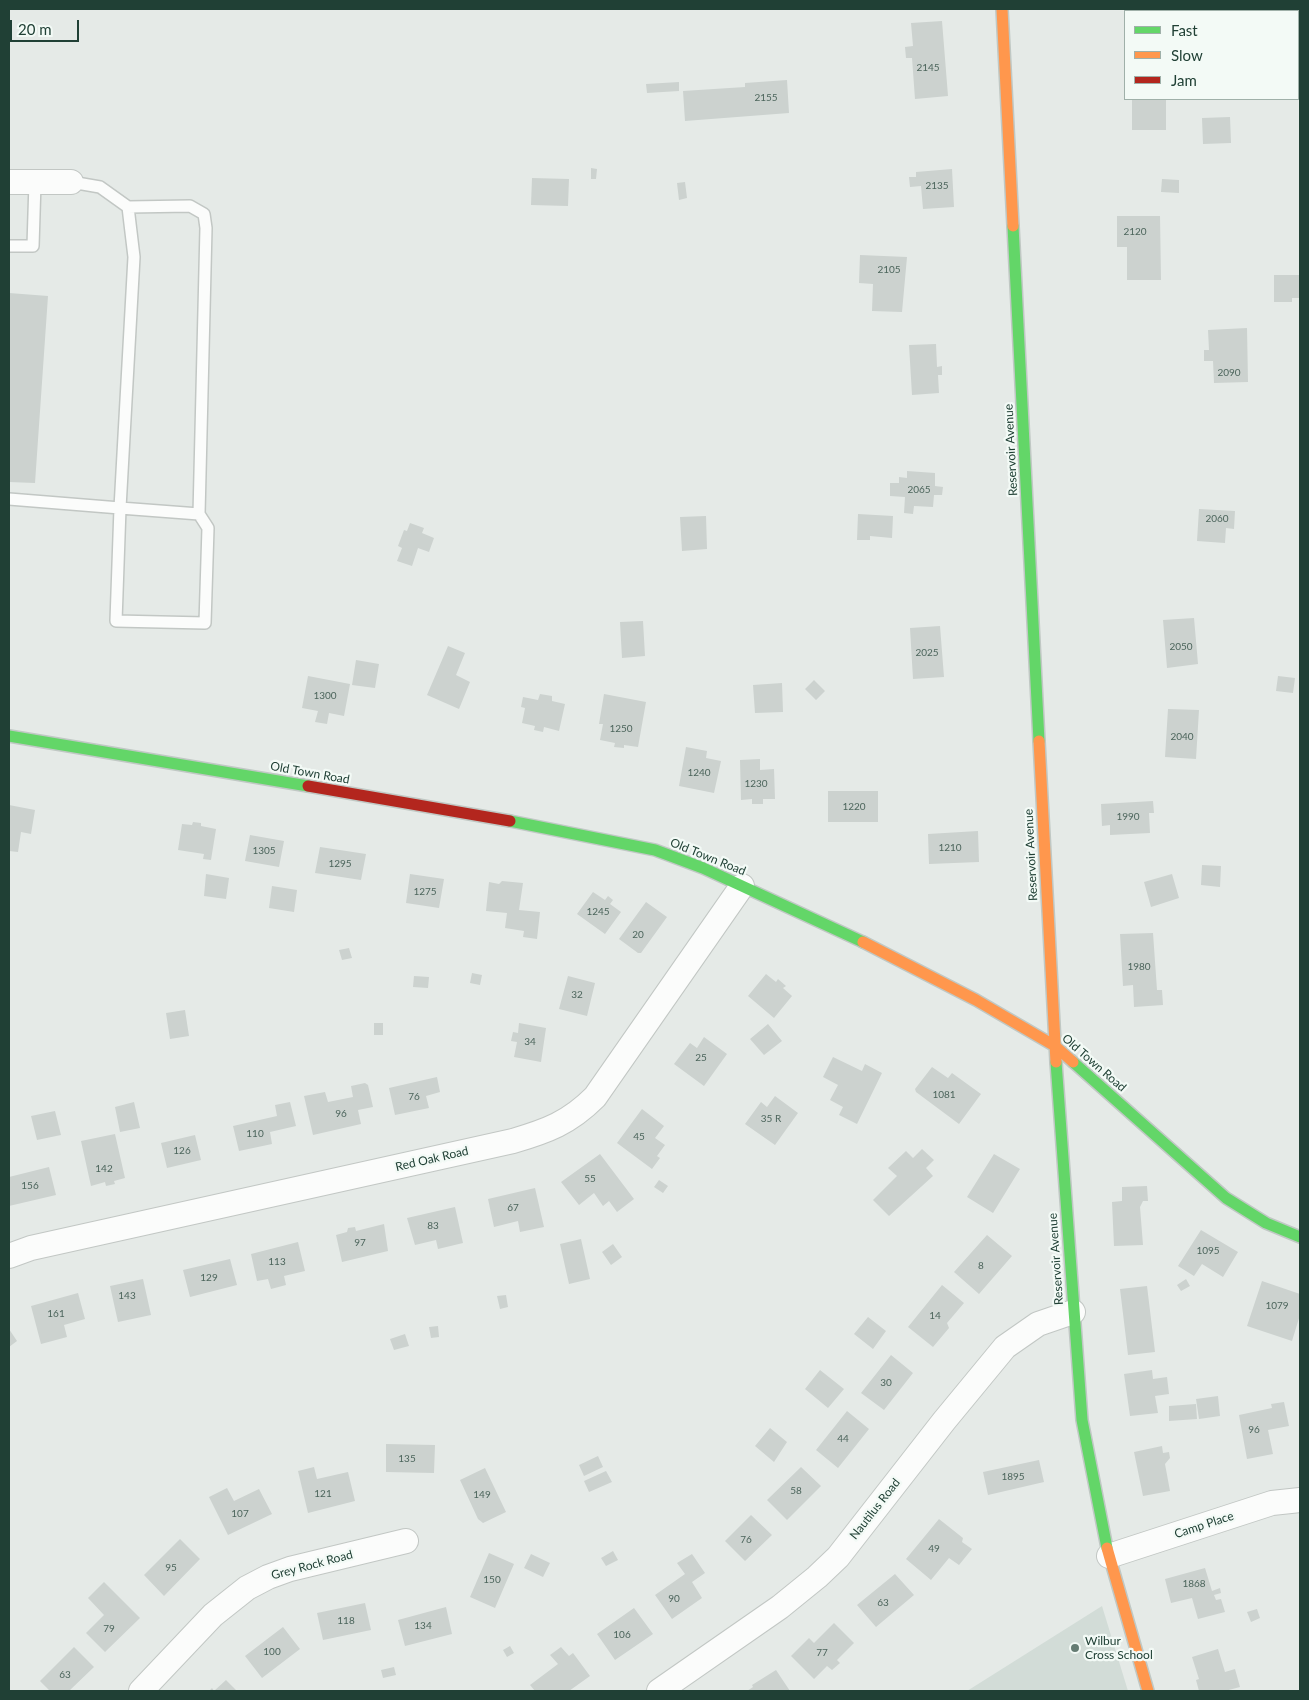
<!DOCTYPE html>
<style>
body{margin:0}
#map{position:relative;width:1309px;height:1700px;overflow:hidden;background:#e5eae7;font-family:Lato,sans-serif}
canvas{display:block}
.frame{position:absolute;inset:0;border:10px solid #204035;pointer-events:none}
.legend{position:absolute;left:1124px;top:10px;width:175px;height:90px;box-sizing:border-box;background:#f3faf6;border:1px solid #9fb0a9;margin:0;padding:6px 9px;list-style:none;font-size:15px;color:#204035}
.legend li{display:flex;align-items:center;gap:10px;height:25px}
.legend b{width:25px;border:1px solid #9fb0a9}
.scale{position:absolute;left:10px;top:20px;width:69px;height:22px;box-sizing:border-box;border:2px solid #204035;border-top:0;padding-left:6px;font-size:15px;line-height:18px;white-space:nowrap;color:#204035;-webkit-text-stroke:4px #f3faf6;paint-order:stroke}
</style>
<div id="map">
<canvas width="1309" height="1700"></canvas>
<div class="frame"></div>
<ul class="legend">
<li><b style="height:6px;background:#63d668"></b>Fast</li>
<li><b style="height:6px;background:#ff974d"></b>Slow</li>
<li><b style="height:6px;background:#b3261e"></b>Jam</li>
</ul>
<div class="scale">20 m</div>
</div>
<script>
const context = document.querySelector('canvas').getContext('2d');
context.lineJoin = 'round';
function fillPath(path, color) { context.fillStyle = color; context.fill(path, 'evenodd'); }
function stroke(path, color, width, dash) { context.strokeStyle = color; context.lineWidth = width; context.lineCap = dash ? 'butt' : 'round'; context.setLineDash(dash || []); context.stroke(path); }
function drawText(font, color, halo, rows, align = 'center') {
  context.font = font + ' Lato,sans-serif'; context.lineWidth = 4.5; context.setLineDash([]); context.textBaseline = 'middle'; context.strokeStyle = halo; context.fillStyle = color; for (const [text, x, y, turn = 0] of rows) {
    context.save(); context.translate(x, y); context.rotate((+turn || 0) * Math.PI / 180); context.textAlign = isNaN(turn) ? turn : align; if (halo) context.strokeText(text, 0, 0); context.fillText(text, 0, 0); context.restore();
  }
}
fillPath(new Path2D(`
 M1102,1606L1128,1691H967Z`), '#d2dcd7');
fillPath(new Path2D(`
 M1190,9H1232V11H1192Z
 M942,21L948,96L915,99L912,58H906L905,47L913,46L911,23Z
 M787,80L789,113L685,121L683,91L745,87V83Z
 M679,82V91L647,93L646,84Z
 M1132,99H1166V130H1132Z
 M1230,117L1231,143L1203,144L1202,118Z
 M591,168L597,169L596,179H591Z
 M952,169L954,207L923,209L921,186L910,187L909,177H916V172Z
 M532,178L569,179L568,206L531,205Z
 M1162,179L1179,180V193L1161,192Z
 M685,182L687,198L679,200L677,183Z
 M1117,216H1160L1161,280H1127V247H1117Z
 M860,255L907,257L902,312L872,311L873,284L859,283Z
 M1274,275H1300V298H1292V302H1274Z
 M9,293L48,296L35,483L9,482Z
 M1247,328L1248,382L1214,383L1213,361H1204V350H1209L1208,330Z
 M936,344L937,367L942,366V375H938L939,393L912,395L909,345Z
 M907,471L935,473V486L943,487L942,495H934L933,507L914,506L913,514L904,513L905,497L890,496V483H899V477L907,478Z
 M1199,509L1235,511L1234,529L1226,528L1225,543L1197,541Z
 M858,514L893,516L892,538L870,536V540H857Z
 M706,516L707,549L682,551L680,517Z
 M410,523L424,528L422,533L434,538L429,552L418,548L412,566L397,561L402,548L398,546L404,530L407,531Z
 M1194,618L1198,664L1167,668L1163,620Z
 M643,621L645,656L622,658L620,622Z
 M940,626L944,677L913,679L910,628Z
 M448,646L465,653L456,675L470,682L459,709L427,695Z
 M356,660L379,664L375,688L352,685Z
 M308,676L350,684L344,716L329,713L327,724L315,722L318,711L302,708Z
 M1278,676L1295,678L1293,693L1276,691Z
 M814,680L825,691L816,700L805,689Z
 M782,683L783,712L755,713L753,685Z
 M540,694L552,696V701L565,704L559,731L544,727L543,732L534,730L535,726L522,723L525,708L521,707L523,697L538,700Z
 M604,694L646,702L638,747L624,745V748L614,747L615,743L600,740L603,724H599Z
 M1168,709L1199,710L1196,759L1165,757Z
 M686,747L707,751L706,758L721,761L714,793L679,786Z
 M760,759V770L774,769L775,799H763V804H752V799L741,800L740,760Z
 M828,791H878V822H828Z
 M1153,801L1154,813H1149L1150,833L1110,835V825L1102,826L1101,804Z
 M9,805L35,810L31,834L21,832L18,852L9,851Z
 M193,822L201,823V826L216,829L211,860L203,859L204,854L178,850L182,824L192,825Z
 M978,831L979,862L929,864L928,834Z
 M250,835L284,841L279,867L245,861Z
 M320,847L366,854L361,880L315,873Z
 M1202,865L1221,866L1220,887L1201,885Z
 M206,874L229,878L226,899L204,896Z
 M410,874L444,879L439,908L406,903Z
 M1172,874L1179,898L1151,907L1144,882Z
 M502,881L523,883L519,910L540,912L537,939L523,937L524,931L505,928L507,913L486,911L489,882L499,884Z
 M272,886L297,890L294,912L269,908Z
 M593,892L605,900L608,896L613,900L610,904L621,912L605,934L577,914Z
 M646,902L667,917L641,953H638L619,939Z
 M1153,933L1157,990H1162L1163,1005L1134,1007L1133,985L1123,986L1120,934Z
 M349,948L352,958L342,960L339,950Z
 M472,973L482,975L480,985L470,983Z
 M766,974L776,982L778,979L786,986L783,988L792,996L774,1018L748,996Z
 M414,976L429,977L428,988L413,987Z
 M568,976L595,983L587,1016L559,1009Z
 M185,1010L189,1036L170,1039L166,1013Z
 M374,1023H383V1035H374Z
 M519,1023L546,1028L541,1062L514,1057L517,1042L511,1041L513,1032L518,1033Z
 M768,1024L782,1041L764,1055L750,1039Z
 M704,1037L727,1054L704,1086L674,1064L690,1043L697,1048Z
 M833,1057L862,1071L865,1064L882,1073L857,1124L839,1115L843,1107L830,1100L838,1085L823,1077Z
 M932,1067L948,1078L952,1073L981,1094L959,1124L916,1092L915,1089Z
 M437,1077L440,1092L426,1096L429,1108L395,1115L389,1088Z
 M365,1083L368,1085L373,1107L358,1110L361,1124L313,1135L304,1096L325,1092L328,1102L353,1097L351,1086Z
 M775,1096L798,1113L775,1145L745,1124L761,1102L767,1107Z
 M134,1102L140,1128L120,1132L115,1107Z
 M290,1102L296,1126L270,1132L272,1144L239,1151L233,1126L277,1116L275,1105Z
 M642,1109L664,1126L655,1138L665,1145L657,1156L660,1158L652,1169L617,1143Z
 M55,1111L61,1135L37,1140L31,1116Z
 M115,1134L125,1178L114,1181L115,1184L106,1186L105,1182L91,1186L81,1141Z
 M195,1135L201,1160L167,1168L161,1143Z
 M922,1149L934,1160L926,1168L933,1176L889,1216L873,1200L897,1176L888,1168L906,1151L913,1158Z
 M600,1154L634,1199L617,1212L609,1201L603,1206L594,1193L579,1205L561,1182Z
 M994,1154L1020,1169L993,1213L967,1197Z
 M49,1167L56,1195L9,1206V1177Z
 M659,1180L668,1186L663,1193L654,1187Z
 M1147,1186L1148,1201H1143L1140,1207L1143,1245L1114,1246L1112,1202L1122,1201V1187Z
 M535,1188L544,1227L520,1232L518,1221L494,1227L488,1199Z
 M455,1207L463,1243L438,1249L436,1240L415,1245L407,1218Z
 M384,1224L388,1251L342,1262L336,1235L347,1232L348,1228L355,1227L356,1231Z
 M1201,1230L1238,1252L1223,1277L1202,1264L1194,1276L1178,1266Z
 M987,1235L1012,1256L979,1294L954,1272Z
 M581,1239L590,1279L569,1284L560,1244Z
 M298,1242L305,1271L284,1276L286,1285L271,1289L268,1279L257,1281L251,1254Z
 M613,1244L622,1257L611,1265L602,1252Z
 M230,1259L237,1285L190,1297L183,1270Z
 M143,1279L151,1315L118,1322L110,1286Z
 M1186,1279L1190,1286L1181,1291L1177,1285Z
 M1262,1281L1300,1294V1315L1292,1341L1247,1326Z
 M942,1285L964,1303L947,1323L949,1328L933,1347L908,1327Z
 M1147,1286L1155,1352L1128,1355L1120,1289Z
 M78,1293L85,1319L64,1325L67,1337L41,1344L31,1306Z
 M506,1295L508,1307L500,1309L497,1296Z
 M868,1317L886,1331L873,1349L854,1334Z
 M438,1326L439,1337L431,1338L429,1327Z
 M9,1329L17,1341L9,1347Z
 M405,1334L409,1346L394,1350L390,1339Z
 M891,1355L913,1373L884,1410L861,1393Z
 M820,1370L844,1389L828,1408L805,1389Z
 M1152,1370L1153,1379L1167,1377L1169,1394L1155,1396L1158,1413L1130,1416L1124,1374Z
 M1218,1396L1220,1416L1199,1419L1196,1399Z
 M1284,1402L1289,1426L1268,1430L1273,1454L1247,1459L1239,1415L1272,1408L1271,1404Z
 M1196,1404L1197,1419L1169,1421V1406Z
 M847,1411L869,1429L838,1468L816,1450Z
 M770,1428L787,1442L774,1462L755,1446Z
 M386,1444L435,1445L434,1473L386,1472Z
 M1162,1446L1163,1453L1169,1452L1170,1458L1165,1464L1170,1491L1143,1496L1134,1452Z
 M598,1456L603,1467L584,1476L579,1465Z
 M1039,1460L1044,1482L988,1495L983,1472Z
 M314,1467L317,1479L348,1472L355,1501L308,1513L298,1471Z
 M801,1467L821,1486L787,1520L767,1500Z
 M485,1468L506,1512L483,1523L478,1519L460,1480Z
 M606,1471L612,1482L589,1492L584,1481Z
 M227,1488L234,1501L259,1489L272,1514L228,1535L209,1497Z
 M751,1515L772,1535L745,1561L725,1541Z
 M939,1519L963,1538L962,1542L972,1549L959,1565L949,1558L931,1580L906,1559Z
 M180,1539L200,1559L164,1596L144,1575Z
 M613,1551L618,1560L606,1566L601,1558Z
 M489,1553L514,1564L495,1608L470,1597Z
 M531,1554L550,1563L543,1577L524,1568Z
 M692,1554L705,1573L692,1582L702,1598L672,1619L655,1595L685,1574L677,1563Z
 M1205,1568L1212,1591L1220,1588L1221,1593L1214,1595L1216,1600L1221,1599L1225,1612L1198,1619L1192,1598L1171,1603L1165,1579Z
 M895,1574L914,1595L876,1627L857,1605Z
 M104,1582L140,1618L105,1652L86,1633L104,1615L88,1598Z
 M365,1603L371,1630L323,1640L317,1613Z
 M446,1607L452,1634L405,1646L398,1620Z
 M634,1608L653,1634L615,1660L597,1634Z
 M1257,1609L1260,1618L1251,1622L1247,1612Z
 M834,1623L854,1643L837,1660L840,1663L832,1670L827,1666L814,1679L791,1656L809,1638L814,1643Z
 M283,1627L300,1649L262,1678L245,1656Z
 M510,1646L514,1653L507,1657L503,1650Z
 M74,1647L94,1667L69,1691H50L40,1681Z
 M561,1647L569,1656L573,1653L590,1676L569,1691H535L530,1685L558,1664L550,1655Z
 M1218,1649L1225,1672L1235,1669L1240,1687L1225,1691H1199L1196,1680L1199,1679L1192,1657Z
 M394,1667L396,1675L383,1678L381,1670Z
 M776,1670L790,1691H747L753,1687L752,1685Z
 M226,1680L237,1691H209L212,1688L214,1691Z`), '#ccd2cf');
const lane = new Path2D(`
 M71,182L100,187L128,207L134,257L120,508L199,514L206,228L204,214L190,206L128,207
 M9,246H33L35,182
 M9,499L120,508L116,621L205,623L208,528L199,514`);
const street = new Path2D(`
 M9,182H71
 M9,1256L31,1248L513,1141C547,1131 569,1123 595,1097L742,886
 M1109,1556L1272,1503L1300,1500
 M141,1691L213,1615L247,1588L268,1577L290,1569L406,1541
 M659,1691L780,1607L817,1577L838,1557L944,1421L1005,1347L1038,1324L1073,1312`);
const fast = new Path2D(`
 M1013,226L1039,741
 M9,736L308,786
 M510,821L655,850L703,868L863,942
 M1056,1062L1082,1420L1107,1548
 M1073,1062L1226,1198L1266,1223L1300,1237`);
const slow = new Path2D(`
 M1002,9L1013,226
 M1039,741L1056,1062
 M863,942L976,1000L1055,1046L1073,1062
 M1107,1548L1148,1691`);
const jam = new Path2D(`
 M308,786L510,821`);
stroke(lane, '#c2c7c4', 14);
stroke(street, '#c2c7c4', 26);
stroke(fast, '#c0c8c4', 14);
stroke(slow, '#c0c8c4', 14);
stroke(jam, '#c0c8c4', 14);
stroke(lane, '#fbfcfb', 11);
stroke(street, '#fbfcfb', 24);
stroke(fast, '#63d668', 11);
stroke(slow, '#ff974d', 11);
stroke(jam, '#b3261e', 11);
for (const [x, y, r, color] of [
 [1075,1648,5,"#657c73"]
]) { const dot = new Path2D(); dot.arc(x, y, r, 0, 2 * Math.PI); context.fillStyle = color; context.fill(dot); stroke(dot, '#f3faf6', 2); }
drawText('10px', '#4c655c', null, [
 ["2145",928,68],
 ["2155",766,98],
 ["2135",937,186],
 ["2120",1135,232],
 ["2105",889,270],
 ["2090",1229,373],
 ["2065",919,490],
 ["2060",1217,519],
 ["2050",1181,647],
 ["2025",927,653],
 ["1300",325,696],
 ["1250",621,729],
 ["2040",1182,737],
 ["1240",699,773],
 ["1230",756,784],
 ["1220",854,807],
 ["1990",1128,817],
 ["1210",950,848],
 ["1305",264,851],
 ["1295",340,864],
 ["1275",425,892],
 ["1245",598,912],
 ["20",638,935],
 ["1980",1139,967],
 ["32",577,995],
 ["34",530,1042],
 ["25",701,1058],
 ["1081",944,1095],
 ["76",414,1097],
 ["96",341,1114],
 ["35 R",771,1119],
 ["110",255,1134],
 ["45",639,1137],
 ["126",182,1151],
 ["142",104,1169],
 ["55",590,1179],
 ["156",30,1186],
 ["67",513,1208],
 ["83",433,1226],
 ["97",360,1243],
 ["1095",1208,1251],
 ["113",277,1262],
 ["8",981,1266],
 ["129",209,1278],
 ["143",127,1296],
 ["1079",1277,1306],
 ["161",56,1314],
 ["14",935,1316],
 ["30",886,1383],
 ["96",1254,1430],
 ["44",843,1439],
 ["135",407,1459],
 ["1895",1013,1477],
 ["58",796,1491],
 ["121",323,1494],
 ["149",482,1495],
 ["107",240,1514],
 ["76",746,1540],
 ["49",934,1549],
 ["95",171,1568],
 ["150",492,1580],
 ["1868",1194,1584],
 ["90",674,1599],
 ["63",883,1603],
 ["118",346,1621],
 ["134",423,1626],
 ["79",109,1629],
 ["106",622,1635],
 ["100",272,1652],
 ["77",822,1653],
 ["63",65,1675]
]);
drawText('12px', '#204035', '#f3faf6', [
 ["Reservoir Avenue",1011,450,-93],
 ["Old Town Road",310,773,10],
 ["Reservoir Avenue",1031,855,-93],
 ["Old Town Road",708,857,22],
 ["Old Town Road",1094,1063,41],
 ["Red Oak Road",432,1159,-13],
 ["Reservoir Avenue",1056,1259,-94],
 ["Nautilus Road",875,1509,-52],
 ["Camp Place",1204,1525,-18],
 ["Grey Rock Road",312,1565,-15]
]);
drawText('12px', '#204035', '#f3faf6', [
 ["Wilbur",1085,1641],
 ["Cross School",1085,1655]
], 'left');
</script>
